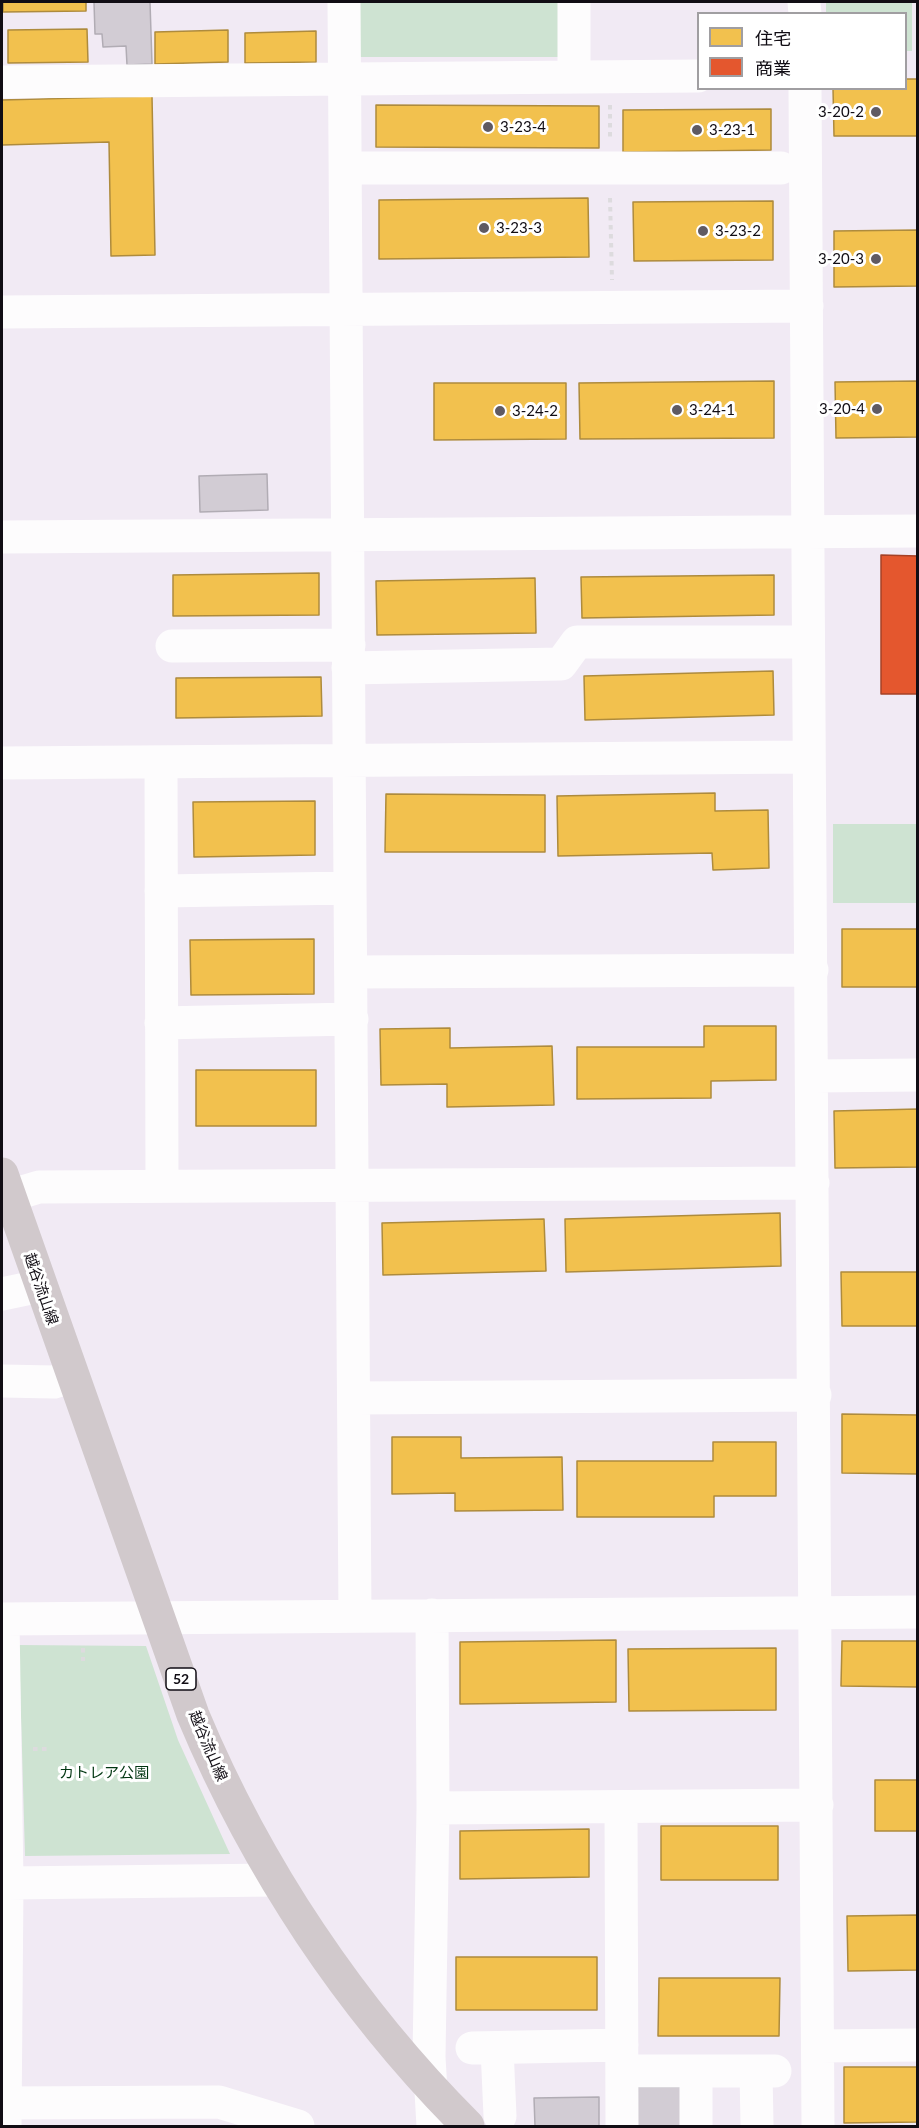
<!DOCTYPE html>
<meta charset="utf-8">
<style>
body{margin:0}
#map{position:relative;width:919px;height:2128px;overflow:hidden;background:#f1eaf4;font-family:Lato,"Noto Sans JP",sans-serif}
canvas{display:block}
.frame{position:absolute;inset:0;border:3px solid #110d14;pointer-events:none}
.legend{position:absolute;left:697px;top:12px;width:210px;height:78px;box-sizing:border-box;background:#fff;border:2px solid #a09ea1;margin:0;padding:8px 10px;list-style:none;font-size:18px;color:#110d14}
.legend li{display:flex;align-items:center;gap:12px;height:30px}
.legend b{width:30px;border:2px solid #a09ea1}
</style>
<div id="map">
<canvas width="919" height="2128"></canvas>
<div class="frame"></div>
<ul class="legend">
<li><b style="height:16px;background:#f2c14e"></b>住宅</li>
<li><b style="height:16px;background:#e4572e"></b>商業</li>
</ul>
</div>
<script>
const context = document.querySelector('canvas').getContext('2d');
context.lineJoin = 'round';
function fillPath(path, color) { context.fillStyle = color; context.fill(path, 'evenodd'); }
function stroke(path, color, width, dash) { context.strokeStyle = color; context.lineWidth = width; context.lineCap = dash ? 'butt' : 'round'; context.setLineDash(dash || []); context.stroke(path); }
function drawText(font, color, halo, rows, align = 'center') {
  context.font = font + ' Lato,"Noto Sans JP",sans-serif'; context.lineWidth = 6; context.setLineDash([]); context.textBaseline = 'middle'; context.strokeStyle = halo; context.fillStyle = color; for (const [text, x, y, turn = 0] of rows) {
    context.save(); context.translate(x, y); context.rotate((+turn || 0) * Math.PI / 180); context.textAlign = isNaN(turn) ? turn : align; if (halo) context.strokeText(text, 0, 0); context.fillText(text, 0, 0); context.restore();
  }
}
fillPath(new Path2D(`
 M358,2H564V57H357Z
 M826,2H912V51H906V14L826,13Z
 M833,824H917V903H833Z
 M19,1645L146,1646L178,1740L230,1854L25,1856Z`), '#cee3d2');
const homes = new Path2D(`
 M3,2H86V11L3,12Z
 M87,29L88,62L8,63V30Z
 M228,30V62L155,64V32Z
 M316,31V62L245,63V33Z
 M906,79H918V136H834L833,88H906Z
 M152,96L155,255L111,256L109,142L2,145V100Z
 M376,105L599,106V148L376,147Z
 M771,109V150L623,152V110Z
 M588,198L589,257L379,259V200Z
 M773,201V260L634,261L633,202Z
 M918,230V286L834,287V231Z
 M774,381V438L580,439L579,383Z
 M918,381V437L836,438L835,382Z
 M434,383H566V439L434,440Z
 M319,573V615L173,616V575Z
 M774,575V615L582,618L581,577Z
 M535,578L536,633L377,635L376,581Z
 M773,671L774,715L585,720L584,676Z
 M321,677L322,716L176,718V678Z
 M715,793V811L768,810L769,868L713,870L712,853L558,856L557,796Z
 M386,794L545,795V852H385Z
 M315,801V855L194,857L193,802Z
 M842,929H918V987H842Z
 M314,939V994L191,995L190,940Z
 M704,1026H776V1080L711,1081V1098L577,1099V1047H704Z
 M450,1028V1048L552,1046L554,1105L447,1107V1084L381,1085L380,1029Z
 M196,1070H316V1126H196Z
 M918,1109V1167L835,1168L834,1111Z
 M780,1213L781,1266L566,1272L565,1219Z
 M544,1219L546,1271L383,1275L382,1223Z
 M841,1272H918V1326H842Z
 M842,1414L918,1415V1474L842,1473Z
 M392,1437H461V1458L562,1457L563,1510L455,1511V1493L392,1494Z
 M713,1442H776V1496H714V1517H577V1461H713Z
 M616,1640V1702L460,1704V1642Z
 M842,1641H918V1687L841,1686Z
 M776,1648V1710L629,1711L628,1649Z
 M875,1780H918V1831H875Z
 M661,1826H778V1880H661Z
 M589,1829V1877L460,1879V1831Z
 M918,1915V1970L848,1971L847,1916Z
 M456,1957H597V2010H456Z
 M659,1978H780L779,2036H658Z
 M844,2067H918V2122L844,2123Z`);
fillPath(homes, '#f2c14e');
stroke(homes, '#ae8b3d', 1.5);
const shops = new Path2D(`
 M881,555L918,556V694H881Z`);
fillPath(shops, '#e4572e');
stroke(shops, '#a54126', 1.5);
const building = new Path2D(`
 M94,2H150L152,64L127,65L126,46L103,47L102,34H95Z
 M267,474L268,510L200,512L199,476Z
 M635,2087H686L687,2126H636Z
 M599,2097V2126H535L534,2098Z`);
fillPath(building, '#d2ccd4');
stroke(building, '#b1acb4', 1.5);
stroke(new Path2D(`
 M610,105V139
 M610,198L612,280
 M83,1648V1661
 M33,1749H47`), '#dddbde', 4, [4.5, 4.5]);
stroke(new Path2D(`
 M344,2L355,1615
 M574,2V77
 M804,2L805,14
 M2,82L698,76
 M805,88L818,2126
 M346,168H781
 M2,312L807,306
 M2,537L918,531
 M172,646L349,645
 M348,668L561,664L577,642H808
 M161,762L162,1186
 M2,763L809,757
 M161,891L350,888
 M351,972L812,970
 M161,1023L352,1019
 M813,1076L918,1075
 M9,1196L39,1187L813,1183
 M2,1294L40,1286
 M2,1381L54,1382L72,1376
 M355,1398L815,1395
 M432,1615L433,1808L429,2057L433,2126
 M2,1619L918,1612
 M3,1619L7,1883L5,2126
 M621,1807L622,2126
 M433,1808L817,1805
 M7,1883L276,1880
 M819,2046L918,2045
 M472,2048L622,2045
 M497,2048L500,2116
 M622,2071H775
 M696,2071V2126
 M756,2071L757,2125
 M2,2103L219,2102L298,2126`), '#fdfcfd', 33);
stroke(new Path2D(`
 M2,1174L193,1715C257,1868 351,2009 468,2126`), '#d1c9cc', 33);
for (const [x, y, r, color] of [
 [876,112,6,"#5f5a62"],
 [488,127,6,"#5f5a62"],
 [697,130,6,"#5f5a62"],
 [484,228,6,"#5f5a62"],
 [703,231,6,"#5f5a62"],
 [876,259,6,"#5f5a62"],
 [877,409,6,"#5f5a62"],
 [677,410,6,"#5f5a62"],
 [500,411,6,"#5f5a62"]
]) { const dot = new Path2D(); dot.arc(x, y, r, 0, 2 * Math.PI); context.fillStyle = color; context.fill(dot); stroke(dot, '#fff', 2); }
for (const [x, y, w] of [
 [181,1679,30]
]) { const box = new Path2D(); box.roundRect(x - w / 2, y - 11, w, 22, 4.5); context.fillStyle = '#fff'; context.fill(box); stroke(box, '#110d14', 1.5); }
drawText('bold 14px', '#110d14', null, [
 ["52",181,1679]
]);
drawText('15px', '#110d14', '#fff', [
 ["3-20-2",864,112,"right"],
 ["3-23-4",500,127],
 ["3-23-1",709,130],
 ["3-23-3",496,228],
 ["3-23-2",715,231],
 ["3-20-3",864,259,"right"],
 ["3-20-4",865,409,"right"],
 ["3-24-1",689,410],
 ["3-24-2",512,411]
], 'left');
drawText('15px', '#110d14', '#fff', [
 ["越谷流山線",41,1289,71],
 ["越谷流山線",208,1746,67]
]);
drawText('15px', '#013611', '#fff', [
 ["カトレア公園",104,1773]
]);
</script>
